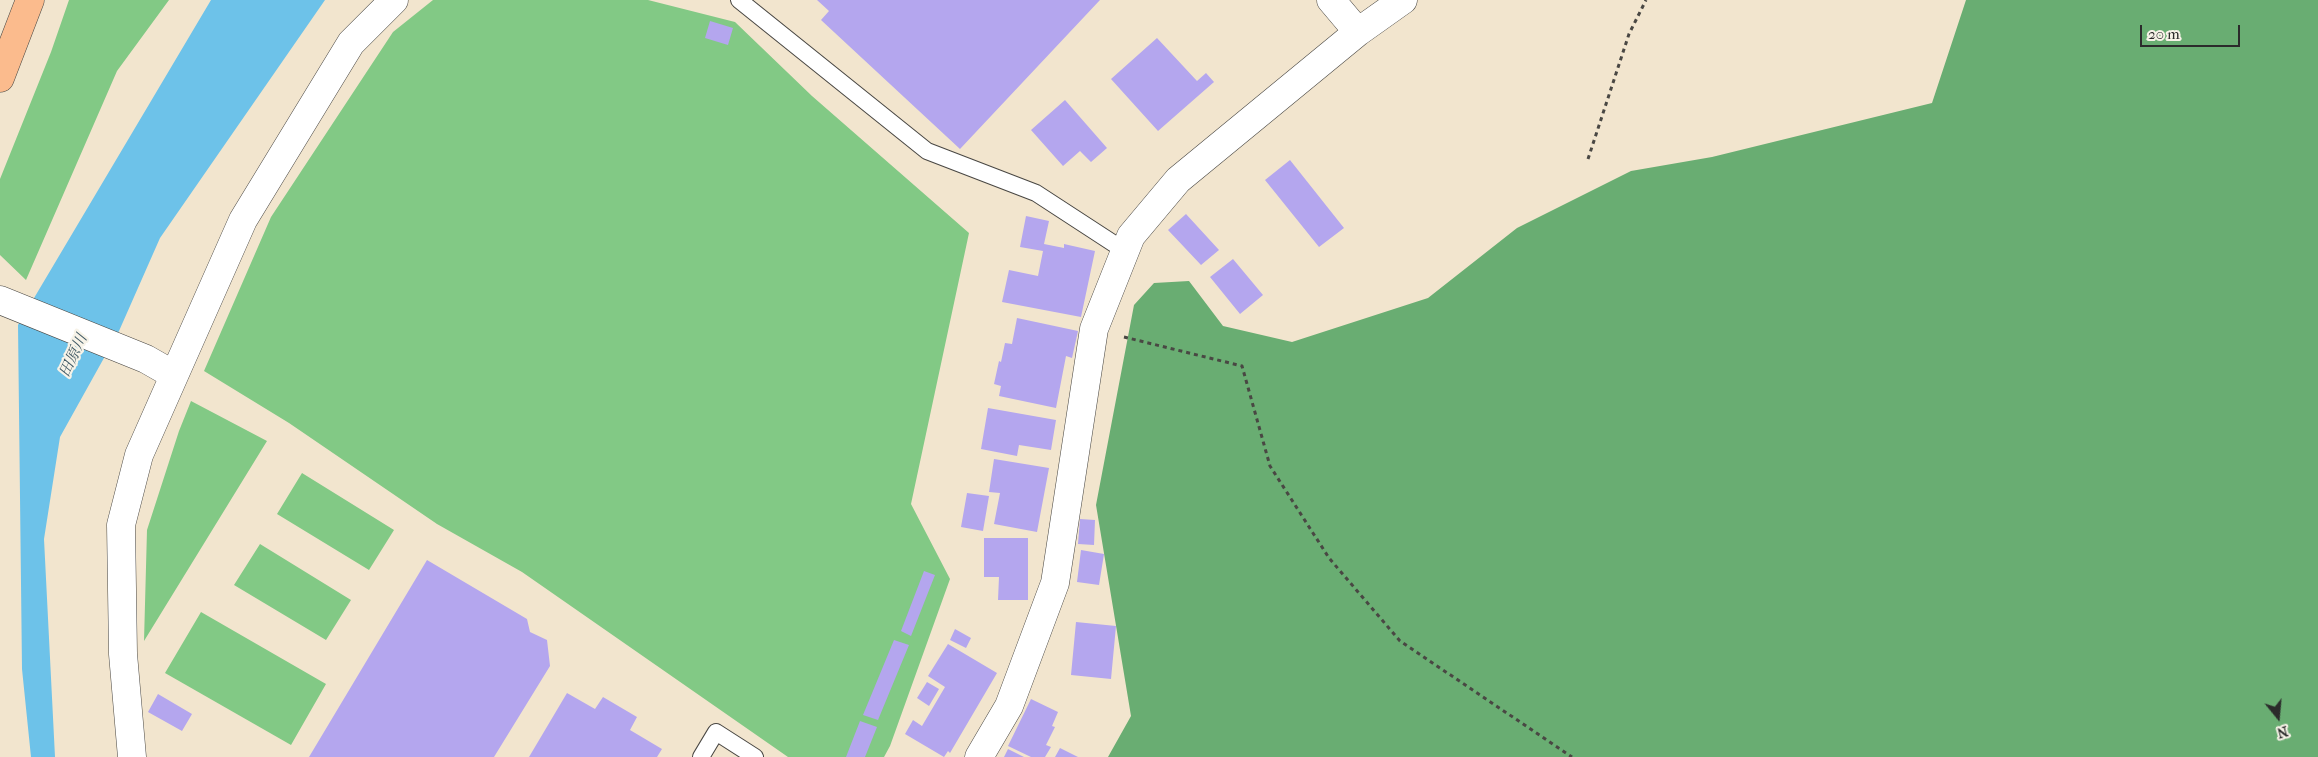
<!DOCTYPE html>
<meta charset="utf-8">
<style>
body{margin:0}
#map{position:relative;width:2318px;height:757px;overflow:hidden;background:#f2e5ce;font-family:"IM FELL French Canon",serif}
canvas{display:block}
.north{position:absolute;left:2253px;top:692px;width:50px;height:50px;-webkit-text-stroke:4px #f7f3e8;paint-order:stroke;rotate:163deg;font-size:14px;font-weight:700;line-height:20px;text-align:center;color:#2b2b2b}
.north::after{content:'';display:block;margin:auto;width:18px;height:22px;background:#2b2b2b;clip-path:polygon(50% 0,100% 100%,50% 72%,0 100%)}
.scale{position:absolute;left:2140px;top:25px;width:100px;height:22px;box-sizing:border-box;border:2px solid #2b2b2b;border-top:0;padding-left:6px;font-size:15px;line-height:18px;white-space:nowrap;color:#2b2b2b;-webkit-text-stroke:4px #f7f3e8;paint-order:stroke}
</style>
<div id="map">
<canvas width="2318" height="757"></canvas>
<div class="north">N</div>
<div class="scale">20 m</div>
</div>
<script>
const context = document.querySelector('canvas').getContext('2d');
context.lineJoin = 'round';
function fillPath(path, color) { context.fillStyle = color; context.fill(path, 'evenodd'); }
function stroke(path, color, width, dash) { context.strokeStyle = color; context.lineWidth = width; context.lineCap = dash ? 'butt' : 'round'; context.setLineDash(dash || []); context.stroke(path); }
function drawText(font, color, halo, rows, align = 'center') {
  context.font = font + ' "IM FELL French Canon","Noto Serif JP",serif'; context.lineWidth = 4.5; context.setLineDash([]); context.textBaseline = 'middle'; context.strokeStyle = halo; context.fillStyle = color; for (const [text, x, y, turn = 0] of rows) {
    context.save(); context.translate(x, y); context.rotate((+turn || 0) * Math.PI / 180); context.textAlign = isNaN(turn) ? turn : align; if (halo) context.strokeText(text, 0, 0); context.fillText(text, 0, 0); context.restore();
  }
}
fillPath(new Path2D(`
 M69,0H169L117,71L26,280L0,255V179L51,52Z
 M433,0H648L735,22L812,96L969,233L911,504L950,579L890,746L884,757H788L522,572L437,524L289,423L204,371L271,217L393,32Z
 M191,401L267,441L144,641L147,530L179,431Z
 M302,473L394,530L369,570L277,514Z
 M260,544L351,600L326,640L234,585Z
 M201,612L326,684L291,745L165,673Z`), '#82c985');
fillPath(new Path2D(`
 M1966,0H2318V757H1108L1131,716L1096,505L1134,305L1154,283L1189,281L1223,326L1292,342L1428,298L1517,228L1631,171L1712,157L1932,103Z`), '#69ad72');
fillPath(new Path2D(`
 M211,0H325L160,238L119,331L60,437L44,539L55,757H31L22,669L18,325Z`), '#6dc2e9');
fillPath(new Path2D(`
 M817,0H1100L960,149L821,20L829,11Z
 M710,21L733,28L728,45L705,38Z
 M1157,38L1197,81L1206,73L1214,82L1158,131L1111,79Z
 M1065,100L1107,148L1091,162L1080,151L1063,166L1031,130Z
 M1290,160L1344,228L1319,247L1265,180Z
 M1186,214L1219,250L1201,265L1168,230Z
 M1026,216L1049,221L1044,244L1064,248V244L1095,251L1081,317L1002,302L1009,270L1038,276L1043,251L1020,247Z
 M1233,259L1263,295L1240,314L1210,277Z
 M1017,318L1078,331L1072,358L1066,356L1056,408L999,396L1001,386L994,384L999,361L1001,362L1005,343L1012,344Z
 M988,408L1056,420L1051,450L1019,445L1017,456L981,449Z
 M994,459L1049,468L1037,532L994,524L1000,493L989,492Z
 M967,493L989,496L983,531L961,527Z
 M1080,519L1095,520L1094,545L1078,544Z
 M984,538H1028V600H998L999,577H984Z
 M1081,550L1104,554L1099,585L1077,582Z
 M427,560L527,619L530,632L547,640L550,666L494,757H309Z
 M924,571L935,575L911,636L901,631Z
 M1076,622L1116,626L1111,679L1071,675Z
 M955,629L971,638L966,648L950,640Z
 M894,640L909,645L878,720L863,715Z
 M948,644L997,673L950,753L948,751L944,757L905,734L913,720L922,726L945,687L928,676Z
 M927,682L939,689L929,706L917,698Z
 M567,693L595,709L603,697L637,717L630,730L662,749L657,757H529Z
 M158,694L192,714L182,731L148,712Z
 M1031,699L1058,712L1052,726L1055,727L1046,745L1051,747L1045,757H1031L1008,746Z
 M860,721L877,727L865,757H846Z
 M1060,748L1078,757H1055Z
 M1008,749L1024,757H1004Z`), '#b4a6ee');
const service = new Path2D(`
 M739,0L927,151L1036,193L1125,251
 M701,757L716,732L755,757`);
const minor = new Path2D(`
 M0,300L146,359L174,375
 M132,757L123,654L121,525L139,455L243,220L351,43L394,0`);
const tertiary = new Path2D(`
 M1331,0L1358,32
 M979,757L1009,706L1055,583L1094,329L1131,236L1178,180L1358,32L1403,0`);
const trunk = new Path2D(`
 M0,78L30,0`);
stroke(service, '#494743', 18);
stroke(minor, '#494743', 29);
stroke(tertiary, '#494743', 29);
stroke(trunk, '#494743', 29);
stroke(new Path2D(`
 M1588,159L1629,34L1646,0
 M1124,337L1242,366L1270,466L1329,558L1400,641L1572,757`), '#494743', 3, [4, 4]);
stroke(service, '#fff', 16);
stroke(minor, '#fff', 28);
stroke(tertiary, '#fff', 28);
stroke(trunk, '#fbbb8d', 28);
drawText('italic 15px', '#3f5864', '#f7f3e8', [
 ["田原川",74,356,-65]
]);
</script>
